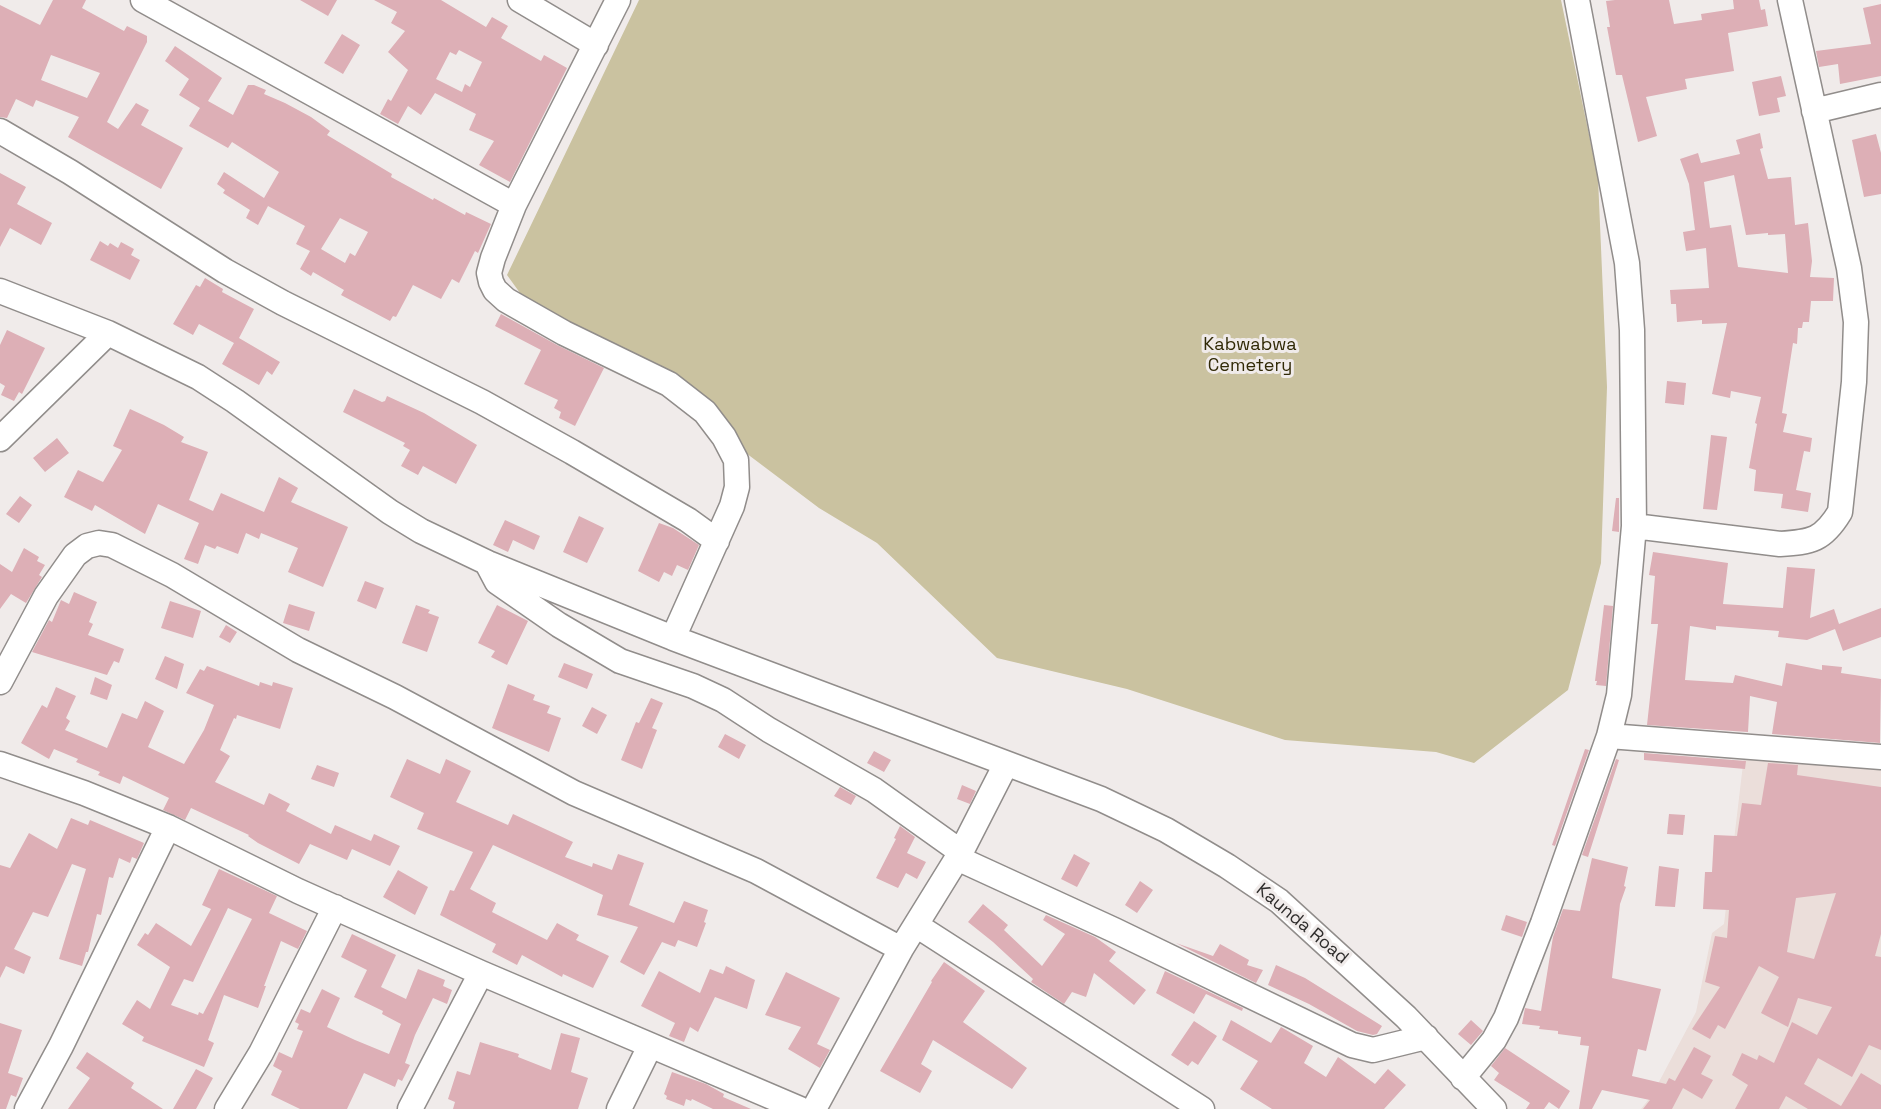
<!DOCTYPE html>
<style>
body{margin:0}
canvas{display:block;background:#f0ebea}
</style>
<canvas width="1881" height="1109"></canvas>
<script>
const context = document.querySelector('canvas').getContext('2d');
context.lineJoin = 'round';
function fillPath(path, color) { context.fillStyle = color; context.fill(path, 'evenodd'); }
function stroke(path, color, width, dash) { context.strokeStyle = color; context.lineWidth = width; context.lineCap = dash ? 'butt' : 'round'; context.setLineDash(dash || []); context.stroke(path); }
function drawText(font, color, halo, rows, align = 'center') {
  context.font = font + ' "Space Grotesk",sans-serif'; context.lineWidth = 6; context.setLineDash([]); context.textBaseline = 'middle'; context.strokeStyle = halo; context.fillStyle = color; for (const [text, x, y, turn = 0] of rows) {
    context.save(); context.translate(x, y); context.rotate((+turn || 0) * Math.PI / 180); context.textAlign = isNaN(turn) ? turn : align; if (halo) context.strokeText(text, 0, 0); context.fillText(text, 0, 0); context.restore();
  }
}
fillPath(new Path2D(`
 M1744,756L1881,767V1109H1641L1652,1095L1696,1012L1712,933L1724,924Z`), '#ebdeda');
fillPath(new Path2D(`
 M639,0H1561L1598,178L1607,387L1601,563L1568,690L1474,763L1436,752L1285,740L1127,689L997,658L877,543L819,508L738,447L702,395L638,355L533,311L507,275Z`), '#cac2a0');
fillPath(new Path2D(`
 M53,0H86L82,8L124,31L127,26L147,36V42L107,122L118,129L136,103L149,110L141,125L183,148L161,189L68,137L79,117L36,100L33,107L16,99L7,118L0,117V5L40,25ZM51,55L100,73L87,98L41,80Z
 M300,0H337L328,16Z
 M374,0H441L486,27L492,17L508,26L501,38L541,61L544,55L567,68L510,182L479,165L494,141L469,130L476,114L435,93L421,115L408,106L398,124L380,114L388,99L391,101L408,70L388,52L405,31L391,23L397,12ZM459,50L482,62L470,87L465,84L462,92L436,79L450,52L456,55Z
 M1615,0H1669L1674,24L1702,20L1701,14L1734,9L1733,0H1759L1761,10L1765,9L1768,26L1728,33L1734,71L1685,79L1687,89L1646,97L1657,136L1638,142L1622,75H1616L1607,27H1610L1606,1Z
 M1881,4V76L1840,84L1838,64L1819,67L1816,51L1871,44L1863,8Z
 M342,34L360,45L343,74L324,63Z
 M175,46L222,78L208,101L233,115L248,85H254L266,90L264,94L285,103L311,117L330,131L327,135L392,174L391,177L433,200L434,198L465,215L466,212L491,224L478,253L475,251L459,283L452,279L441,299L413,285L396,317L393,316L390,321L341,295L344,290L313,272L311,276L300,269L310,251L296,244L305,226L268,206L258,225L246,218L250,210L223,193L225,190L217,184L224,172L264,198L279,172L232,142L228,148L189,126L200,108L179,95L189,79L165,61ZM340,218L368,232L355,256L350,253L345,263L321,249Z
 M1781,76L1786,96L1777,98L1780,112L1759,116L1752,82Z
 M1760,133L1763,148L1760,149L1768,179L1791,177L1795,225L1808,223L1812,261L1810,277L1834,278L1833,301H1811L1809,322H1803L1802,328H1798L1797,344L1793,343L1782,413L1787,414L1783,432L1812,438L1810,452L1804,451L1796,490L1811,493L1808,512L1781,508L1783,494L1754,491L1756,470L1749,468L1757,424L1755,423L1761,397L1731,391L1730,398L1712,394L1727,323L1702,324V320L1677,322L1676,304H1671L1670,290L1709,288L1706,248L1686,251L1683,232L1695,230L1689,184L1680,159L1698,153L1701,163L1740,154L1736,140ZM1734,175L1746,235L1768,233V235L1785,234L1788,273L1738,267L1731,225L1710,228L1704,182Z
 M1876,134L1881,153V194L1864,197L1852,140Z
 M0,173L26,187L17,204L52,223L41,245L10,228L0,247Z
 M100,241L108,246L110,243L118,248L121,242L134,249L131,255L140,260L130,280L90,260Z
 M205,278L223,289L222,292L254,309L239,338L280,362L272,375L267,371L259,385L222,364L234,343L199,324L193,335L173,324L196,285L200,287Z
 M501,314L557,345L604,368L575,426L559,418L561,412L554,408L558,400L524,384L541,350L495,326Z
 M7,330L45,348L22,394L19,392L14,401L1,395L5,386L0,383V345Z
 M1667,381L1686,383L1684,405L1665,403Z
 M354,389L382,402L385,401L387,396L424,413L477,445L456,484L423,466L418,475L401,466L410,450L403,446L405,443L343,412Z
 M130,409L164,425L184,437L181,442L208,452L189,500L213,511L221,493L264,512L279,477L298,488L291,502L348,527L323,587L288,572L298,548L261,533L259,539L246,533L238,554L217,546L215,549L205,545L198,564L184,559L199,523L158,504L145,534L95,505L92,511L64,497L78,470L103,482L122,450L113,446Z
 M1711,435L1727,437L1717,510L1703,509Z
 M57,438L69,453L45,472L33,458Z
 M20,496L32,505L19,523L6,514Z
 M1616,498H1619V532L1612,531Z
 M579,516L604,528L587,563L563,552Z
 M505,520L540,536L534,550L513,540L508,552L493,545Z
 M659,523L673,528L699,545L688,570L677,565L672,576L664,572L659,582L638,571Z
 M24,548L39,557L37,561L45,565L39,575L42,577L26,603L11,594L0,609V564L12,572Z
 M1653,552L1728,563L1723,604L1783,608L1787,567L1815,569L1810,618L1834,609L1839,624L1881,608V637L1843,651L1835,629L1807,640L1778,637L1779,631L1716,626V630L1690,626L1685,680L1733,683L1735,675L1782,686L1786,663L1822,670V665L1842,667L1841,673L1881,679L1880,743L1772,734L1777,702L1750,696L1748,732L1647,725L1658,624H1651L1655,576L1649,575Z
 M365,581L384,588L376,609L357,601Z
 M74,592L97,602L89,622L93,624L88,635L124,649L119,663L114,661L107,675L32,652L49,620L52,622L61,600L69,604Z
 M170,601L201,611L193,638L161,628Z
 M289,604L315,612L309,631L283,623Z
 M416,605L430,610L428,613L439,617L427,652L402,643Z
 M497,605L528,621L507,665L491,657L495,651L478,643Z
 M1604,605L1613,606L1606,686L1596,685L1597,681H1595Z
 M226,625L237,632L230,643L219,637Z
 M165,656L184,664L177,689L155,679Z
 M564,663L593,674L587,689L558,677Z
 M207,666L259,686L260,682L272,686L273,682L293,688L280,729L237,715L236,719L234,718L220,750L230,756L215,782L264,805L269,793L290,804L286,811L331,834L335,825L371,841L374,834L400,846L390,866L352,849L347,860L310,844L299,864L258,843L248,836L249,835L191,808L185,820L163,810L169,798L123,776L120,784L98,775L100,772L76,762L78,759L54,749L49,759L21,743L42,705L47,708L56,687L76,696L66,718L70,721L65,730L107,748L122,713L137,719L145,701L164,711L148,747L184,764L204,730L214,705L186,693L200,669L204,671Z
 M95,677L112,685L107,700L90,694Z
 M508,684L535,695L533,700L550,706L547,713L561,718L549,752L492,728Z
 M651,698L663,703L652,728L657,730L642,769L621,760L636,722L639,723Z
 M592,707L607,715L597,734L582,726Z
 M725,734L746,745L739,759L718,747Z
 M1585,749L1589,750L1555,846L1552,845Z
 M874,751L891,760L884,772L867,763Z
 M1644,753L1746,761L1745,769L1644,760Z
 M407,759L440,774L446,759L471,771L456,802L508,825L513,814L573,842L565,857L592,867L593,863L612,870L618,854L644,863L629,905L674,923L684,901L708,910L704,922L706,923L697,947L678,940L675,947L662,942L644,975L620,962L638,927L597,915L603,895L493,845L470,889L496,903L492,912L547,940L557,923L579,935L576,940L609,956L593,988L563,974L562,977L522,955L517,965L492,952L496,944L440,915L450,890L454,891L473,852L417,829L424,813L390,797Z
 M1616,759L1619,760L1588,857L1582,855Z
 M1768,763L1798,765L1797,775L1881,787V934L1875,956L1881,957V1050L1869,1045L1852,1077L1818,1058L1804,1084L1841,1106L1861,1073L1881,1085V1109H1808L1786,1096L1779,1109H1735L1748,1085L1732,1075L1742,1053L1757,1060L1759,1055L1774,1063L1792,1022L1817,1035L1832,1007L1798,998L1788,1027L1761,1013L1779,977L1759,966L1725,1029L1718,1025L1710,1039L1692,1029L1720,987L1705,982L1715,936L1727,938L1729,910L1703,909L1705,872H1712L1714,835L1737,836L1742,803L1761,805ZM1836,893L1814,959L1787,952L1796,898Z
 M317,765L339,773L334,787L311,779Z
 M962,785L976,791L970,804L957,799Z
 M840,787L856,796L851,805L834,796Z
 M1669,814L1685,815L1683,835L1667,834Z
 M71,818L88,825L90,820L144,843L137,859L132,857L130,863L119,858L113,878L109,877L101,915L97,914L88,952H86L82,966L59,959L86,869L72,864L48,917L33,912L14,949L31,957L24,974L6,966L0,978V865L10,868L29,833L57,849Z
 M900,826L915,837L907,853L926,862L917,879L906,873L898,888L876,878L896,839L894,838Z
 M1074,854L1090,863L1077,887L1061,879Z
 M1592,858L1628,867L1624,886L1626,887L1620,904L1612,978L1661,989L1646,1051L1638,1049L1632,1076L1666,1084L1669,1078L1675,1081L1694,1047L1711,1056L1701,1074L1713,1080L1702,1099L1683,1088L1672,1109H1643L1650,1100L1602,1090L1592,1109H1579L1589,1046L1580,1045L1581,1037L1558,1034V1031L1539,1029L1540,1026L1522,1024L1525,1008L1541,1011L1553,937L1563,909L1580,911Z
 M1659,866L1679,869L1675,907L1655,906Z
 M219,869L277,896L269,913L307,931L298,949L281,941L264,986H266L258,1008L224,995L208,1040L214,1043L204,1067L142,1041L144,1037L122,1024L137,1000L150,1009L170,967L137,945L145,933L148,935L156,923L191,946L211,909L202,905ZM228,908L252,919L203,1014L199,1012L198,1015L171,1005L184,979L193,982Z
 M398,870L428,887L415,915L383,897Z
 M1140,881L1153,890L1137,913L1125,905Z
 M983,904L1008,925L1004,930L1042,966L1065,934L1043,920L1046,915L1095,937L1116,952L1109,961L1146,990L1134,1005L1094,973L1086,997L1072,992L1064,1004L1031,982L1033,979L993,942L968,922Z
 M1506,915L1527,922L1522,937L1501,930Z
 M352,934L396,955L381,987L406,999L418,969L445,980L443,986L452,990L447,1004L433,998L415,1035L405,1063L410,1065L402,1081L398,1079L395,1087L364,1073L347,1109H300L271,1095L282,1071L273,1066L279,1052L292,1058L303,1031L297,1029L299,1024L295,1022L301,1009L310,1013L322,989L340,998L327,1027L355,1040L389,1054L401,1024L382,1014L383,1011L354,997L367,970L341,957Z
 M1176,943L1213,956L1220,944L1249,960L1247,965L1263,970L1256,983Z
 M944,962L985,991L963,1022L1027,1068L1012,1089L933,1040L921,1064L932,1071L920,1093L880,1071L932,982L931,981Z
 M1276,965L1305,978L1382,1026L1377,1034L1373,1035L1357,1031L1309,1004L1268,985Z
 M726,966L755,980L747,1009L715,997L698,1032L690,1027L684,1042L669,1036L675,1023L641,1006L659,971L700,993L710,969L723,974Z
 M1165,971L1243,1008L1242,1011L1206,994L1194,1014L1156,993Z
 M786,972L840,998L817,1044L830,1050L820,1068L788,1049L801,1027L765,1015Z
 M1231,1020L1271,1043L1281,1027L1313,1046L1304,1063L1326,1077L1338,1057L1375,1084L1388,1069L1406,1085L1384,1109H1272L1240,1089L1258,1061L1222,1040Z
 M1471,1020L1483,1031L1471,1045L1458,1034Z
 M1194,1021L1217,1036L1198,1065L1192,1061L1188,1066L1171,1055Z
 M0,1023L22,1030L8,1073L23,1078L16,1097L11,1095L6,1109H0Z
 M561,1033L580,1038L571,1072L588,1078L578,1109H453L455,1102L448,1099L457,1071L470,1075L480,1042L519,1054L518,1057L551,1070Z
 M1505,1048L1570,1091L1559,1109L1549,1102L1544,1109H1526L1530,1103L1494,1080L1499,1073L1491,1066Z
 M87,1052L134,1083L131,1088L163,1109H68L90,1078L76,1068Z
 M196,1069L213,1078L196,1109H173Z
 M672,1072L706,1084L724,1094L723,1097L751,1109H713L692,1099L691,1101L686,1099L684,1106L666,1099L667,1096L664,1094Z`), '#ddafb6');
const minor = new Path2D(`
 M143,0L514,205
 M520,0L596,45
 M618,0L514,205L493,258L489,273L491,282L495,290L506,300L564,333L669,384L705,412L724,437L736,460L737,487L732,506L673,638
 M1814,111L1881,95
 M0,131L70,172L225,271L283,303L482,402L572,452L688,520L717,541
 M0,291L108,333L198,377L235,401L390,512L421,531L488,563L673,638L1101,799L1166,830L1227,866L1279,901L1406,1017L1494,1109
 M0,439L108,333
 M1634,526L1780,544C1812,542 1823,540 1840,512L1854,382L1856,322L1849,268L1790,0
 M488,565L497,582L559,625L620,661L693,686L723,700L769,730L874,790L961,852
 M0,682L46,596L75,555L87,546L99,543L112,545L172,575L298,650L395,697L574,793L756,871L901,949
 M1609,736L1881,757
 M0,764L84,793L168,827L298,891L481,973L800,1109
 M957,858L1114,930L1352,1045L1373,1050L1426,1037
 M916,925L1202,1109
 M1463,1078L1494,1040L1506,1018L1543,923L1609,736L1619,695L1634,526L1632,330L1627,263L1577,0
 M27,1109L61,1046L168,827
 M227,1109L261,1053L335,907
 M410,1109L481,973
 M619,1109L650,1046
 M814,1109L901,949L961,852L1006,764`);
stroke(minor, '#918d8b', 27);
stroke(minor, '#fff', 24);
drawText('18px', '#312a07', '#f0ebea', [
 ["Kabwabwa",1250,345],
 ["Cemetery",1250,366]
]);
drawText('18px', '#2f2d2c', '#f0ebea', [
 ["Kaunda Road",1302,924,40]
]);
</script>
